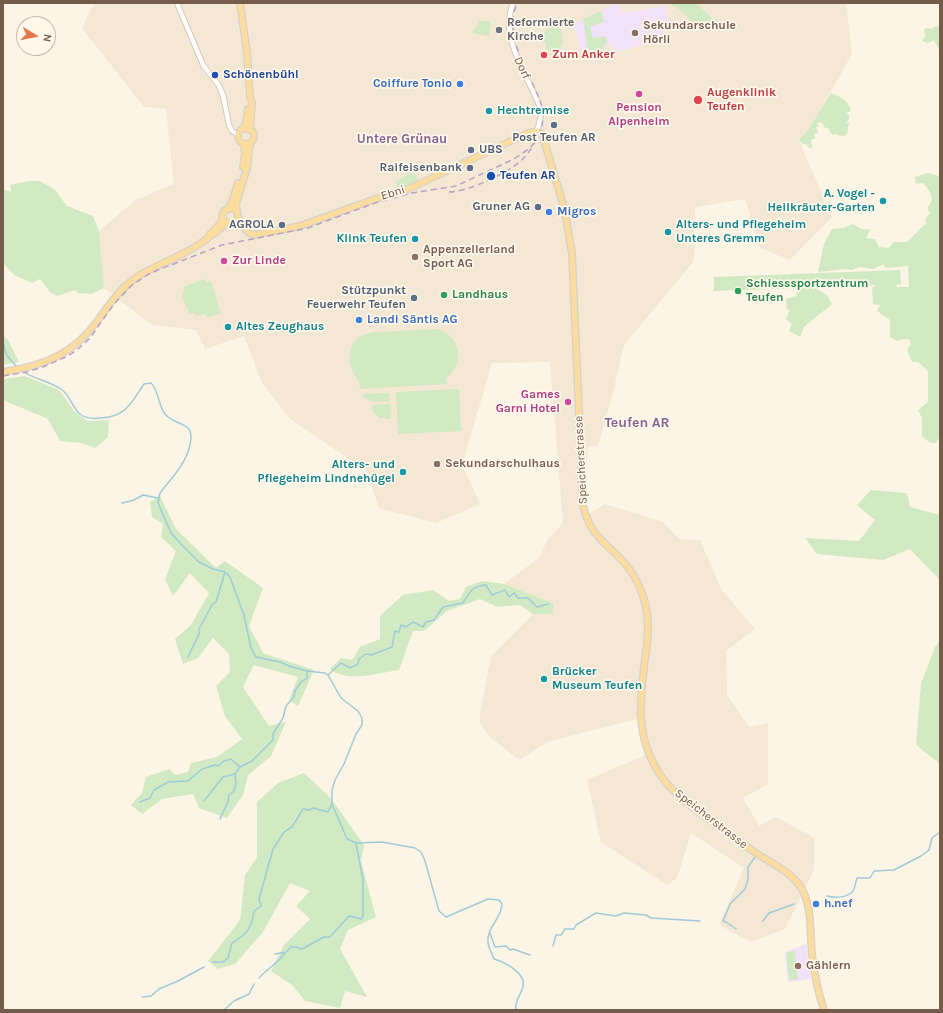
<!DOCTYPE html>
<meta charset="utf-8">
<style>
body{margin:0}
#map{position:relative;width:943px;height:1013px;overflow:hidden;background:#fcf4e5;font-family:Karla,sans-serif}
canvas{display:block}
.frame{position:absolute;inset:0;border:4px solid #755c4a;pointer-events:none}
.north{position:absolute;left:16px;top:16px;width:40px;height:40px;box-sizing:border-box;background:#fff8eb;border:1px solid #c8baab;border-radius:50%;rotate:100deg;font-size:11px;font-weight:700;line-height:16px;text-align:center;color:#755c4a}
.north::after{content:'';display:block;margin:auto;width:14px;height:18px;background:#e5754b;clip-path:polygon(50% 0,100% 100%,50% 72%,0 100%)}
</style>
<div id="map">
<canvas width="943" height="1013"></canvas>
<div class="frame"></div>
<div class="north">N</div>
</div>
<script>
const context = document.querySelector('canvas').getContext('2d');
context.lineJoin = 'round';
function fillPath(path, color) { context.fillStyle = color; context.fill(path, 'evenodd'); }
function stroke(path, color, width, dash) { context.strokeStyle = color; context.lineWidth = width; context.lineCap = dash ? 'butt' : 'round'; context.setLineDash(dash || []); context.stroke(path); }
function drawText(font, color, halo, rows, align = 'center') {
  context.font = font + ' Karla,sans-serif'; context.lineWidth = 3.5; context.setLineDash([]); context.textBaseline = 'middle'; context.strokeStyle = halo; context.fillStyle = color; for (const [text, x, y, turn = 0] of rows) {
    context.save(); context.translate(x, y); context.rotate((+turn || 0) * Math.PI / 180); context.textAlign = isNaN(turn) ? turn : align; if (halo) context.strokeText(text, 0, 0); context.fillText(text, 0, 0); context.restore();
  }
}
fillPath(new Path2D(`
 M94,3H846L852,54L818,114L808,130L799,140L832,217L790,260L760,248L745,199L695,207L694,261L624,345L612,397L598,446H588L583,518L605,504L663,522L679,539L700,540L721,589L755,629L726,651L727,695L749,727L768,723V784L743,798L759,826L776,817L814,838V870L785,929L751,942L719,925L744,868L691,833L677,878L667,885L601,842L587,780L646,755L637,719L547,742L519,760L489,736L479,721L491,656L533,614H553V603L504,584L540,557L547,540L563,523L550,362L492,363L462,465L480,504L436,523L379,508L367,471L290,419L261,381L244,336L205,349L196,330L152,325L104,288L99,231L136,200L174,184L166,109L144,107L82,28Z`), '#f4e7d3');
fillPath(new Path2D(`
 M617,3H619L622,13L665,6L670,25L663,39L616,52L608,42L601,52L581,51L573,24Z
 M806,944L811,979L788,982L785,952Z`), '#f1e2f8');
fillPath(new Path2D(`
 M668,3H696L713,19L718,20C715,29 710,30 701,30L679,9Z
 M601,11L604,22L590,26L593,38L605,36L607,41L601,50H588L583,19Z
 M480,21H491L489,36L472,33Z
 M558,23C562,32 566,43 559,51L546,50V42L543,41L542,38L546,30Z
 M940,23V50H939L934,40L928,43L922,41L926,35L924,32L925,28L932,29L935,26L938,27Z
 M831,93C840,96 849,101 851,111L846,113L849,115V119L846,123H849L847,134L844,136L836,135V133L833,135L830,132L829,129L824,127L822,122L817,123L819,127H816L818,133L813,134L815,136V139H812L811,143L813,146L810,149L806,144H803L799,140L808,130Z
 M412,172L414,173L418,180L417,183L400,190L395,182Z
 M928,173L939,176L940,174V188L938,191L940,193V436L936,443H930L922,436V418L918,410L928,402V372L925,368L918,362H912L907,350L911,344L909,339H904L897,341L890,337V320L877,311L880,305L873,304L872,288L876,285L814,287L827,295L832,304L804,327L800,337L789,331L792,324L786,319L790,310L787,309L786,299L796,296L797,291L802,288L714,291V277L900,270L901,284L895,285L897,287H909L908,266L886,268L883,264L873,269L859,267L852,270L845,269L818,272L824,244L832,229L844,228L853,224L861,229L870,230L866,238L875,239L879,247L889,248L894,242H907C914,236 919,229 926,224L925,220L930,213L927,208C936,199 931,192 923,183L916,184L915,177Z
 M28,181H40L55,190L67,206L93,216L99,231L104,288L91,294L78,293L75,290L57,296L50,292L40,279L32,283L14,275L3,263V189L11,192L10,185Z
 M205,279L206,282L211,281L221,314L207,317L206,314L196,316L195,313H189L182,296L185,286Z
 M436,329C462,336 465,362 446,379L447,384L360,389L359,381C348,369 345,348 359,337C365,334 371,332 378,332Z
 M3,335L8,340L19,362L3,365Z
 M25,376L59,390L74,411L87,421L109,420L108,437L95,448L82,443L60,441L48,419L3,400V379Z
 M459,389L461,431L398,434L396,392Z
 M389,393L390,401L374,402L363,397V394Z
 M390,404L391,419L379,418L371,409L373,405Z
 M871,490L907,493L910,507L940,515V580L910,549L883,560L817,554L805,538L859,541L875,520L857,505Z
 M160,496L176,529L216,568L225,561L263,588L249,626L263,653L314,670L298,706L289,700L298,677L254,665L243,687L269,726L286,722L271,756L248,775L243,795L227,818L199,808L193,794L162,799L142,814L131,805L142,793L146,777L169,769L176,775L188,772L191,763L217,757L242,739L225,716L216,686L230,672L229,654L213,638L198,658L183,664L175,639L191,625L209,593L190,573L173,596L165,579L176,551L161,537L163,524L152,517L150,502Z
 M482,581L504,584L553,603V614H533L520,605L497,607L480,599L447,611L424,631H413L399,670C379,673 347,683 330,669L341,658L352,660L360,647L380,639V616L403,595L433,590L449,601L460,599L466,587Z
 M940,641V764L916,745L921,684L935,647Z
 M304,773L331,798L364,845L361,861L376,917L348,930L340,949L367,997L345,991L340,1008L305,1001L292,985L271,971L284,945L310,919L296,906L310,891L290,883L263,932L235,964L218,969L208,961L240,920L245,875L257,857V802L278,783Z
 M795,950L798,979L789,980L786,953Z`), '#d1eac3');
stroke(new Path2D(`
 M3,339C5,355 6,355 17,367
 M22,371C34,379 49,381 61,389C70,395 72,407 80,414C85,418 94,419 101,418C126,417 131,403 144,384L151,383C159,391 158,405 165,414C171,422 181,422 188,428C191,431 191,434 191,437C190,460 173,476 160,493L158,503L171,533L181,544L199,562L213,569L225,572L230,577L244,615L251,648L256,657L280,662L289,666L307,671L325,673L328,675L341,698L358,711L362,718V725L356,734L344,764L335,780L332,790V804L347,839L356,843L382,842L415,848L421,852L425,861L439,911L446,917L488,899L499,900L502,904C502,918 486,928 488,943C489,948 492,954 494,959C504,962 527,973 523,987C521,994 514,1002 516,1010
 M122,503L134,500L143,495L158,498
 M188,657L199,634V629L212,605L216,602L225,572
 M328,675L341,663L350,668L358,664L359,659L366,654L371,655L392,647L395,631L399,632L401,625L406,627L413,622L423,627L426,622L434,620L443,607L463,603C470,592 472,586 486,585L492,595L505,590L509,597L514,593L518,598H528L537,607L548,604
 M204,801L223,777L235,774L240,767
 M140,802L150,798L154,790L168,782L188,781L202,769L215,765L218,766L224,761L231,759L240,767L252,761L273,740V734L283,718L286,706L294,697L295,691L301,682L307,678V671
 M220,819L228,802L229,795L234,791L236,783L235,774
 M827,896C835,898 847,898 853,891C855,888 856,881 857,878H870L874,871L894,870L921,856L929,850L932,838L940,832
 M763,921L769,913L794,904
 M736,929L726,922L723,921L730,904L745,889L748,880V867L755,857
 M490,933L495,947L506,946L510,950L513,949L530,955
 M553,946L556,935H561L565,929H574L576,925L596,913L616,916L624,913L646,915L651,918L700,921
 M275,954L286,952L291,947H296L302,949L324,937H330L349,916L361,919L363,916V880L356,843
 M213,962H223L228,958L232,943C246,935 252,928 254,911L261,906L259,899L273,849L284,832L292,827L303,809L309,810L313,808L328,812L332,804
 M259,978C267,969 278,963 285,953
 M142,997L151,996L159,989L178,981L204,967
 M224,1010L234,1001L249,994L254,984`), '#a0ccd7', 1.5);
const minor = new Path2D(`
 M177,3L203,65L218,84L223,95L229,125L232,131L238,135
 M513,3C499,38 527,74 539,105L541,116L537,131`);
const major = new Path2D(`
 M240,3L247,53L250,97L252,103L250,130
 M238 136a8 8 0 1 1 16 0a8 8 0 1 1-16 0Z
 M243,129L246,122L248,109
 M243,167L245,154L244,144
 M228,208L232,202L238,183
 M236,210L231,208L224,211L222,216L225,222L233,224L238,218L236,204L247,168L250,143
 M238,216C241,224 246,233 254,235L300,226L372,200L406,190L528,133L537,131L542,134L564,207L572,253L583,505C591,541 611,544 630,570C637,580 642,591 645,603C650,621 648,640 645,659C640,699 635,735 658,771C673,796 699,812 722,829C735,838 747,847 759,855C775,865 794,874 803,891C812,910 810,933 812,954C814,973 818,992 824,1010
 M209,235L219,225L223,219
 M3,372C43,366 74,354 98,320C109,305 119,290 134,279C149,268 166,263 182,254C199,246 213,235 227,223`);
stroke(minor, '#d0bfae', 6);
stroke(major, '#d8d1cc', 8);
stroke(minor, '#fff', 4.5);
stroke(major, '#fadc9e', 5.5);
stroke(new Path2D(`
 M449,192C468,191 487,181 503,173C519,164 527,157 535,142C540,134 543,125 543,116C543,105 538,96 534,87C522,61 505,32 517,3
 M3,376L27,372L43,367L68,356L78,349L90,338L114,304L131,286L147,275L158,270L222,245L308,228L375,203L412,193L456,186L514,159L530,148L537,139`), '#b8a3c6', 1.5, [6, 4]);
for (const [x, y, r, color] of [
 [499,30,4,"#6b7280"],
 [635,33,4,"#8d6e63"],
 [544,55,4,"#e0444e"],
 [215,75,4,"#1a4fb4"],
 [460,84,4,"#3f7fe0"],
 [639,94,4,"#d1479c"],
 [698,100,5,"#e0444e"],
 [489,111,4,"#0f9aa8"],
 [554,125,4,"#5c6f8a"],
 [471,150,4,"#5c6f8a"],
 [470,168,4,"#5c6f8a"],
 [491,176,5,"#1a4fb4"],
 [883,201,4,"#0f9aa8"],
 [538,207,4,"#5c6f8a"],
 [549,212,4,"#3f7fe0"],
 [282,225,4,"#5c6f8a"],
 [668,232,4,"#0f9aa8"],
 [415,239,4,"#0f9aa8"],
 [415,257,4,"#8d6e63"],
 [224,261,4,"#d1479c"],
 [738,291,4,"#2e9e5b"],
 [444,295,4,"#2e9e5b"],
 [414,298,4,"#5c6f8a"],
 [359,320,4,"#3f7fe0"],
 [228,327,4,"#0f9aa8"],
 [568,402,4,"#d1479c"],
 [437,464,4,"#8d6e63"],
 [403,472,4,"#0f9aa8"],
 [544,679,4,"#0f9aa8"],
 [816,904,4,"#3f7fe0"],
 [798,966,4,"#8d6e63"]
]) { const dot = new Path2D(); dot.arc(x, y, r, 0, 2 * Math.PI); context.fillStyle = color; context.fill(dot); stroke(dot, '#fff8eb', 1.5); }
drawText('bold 12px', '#5b616d', '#fff8eb', [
 ["Reformierte",507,23],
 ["Kirche",507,37]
], 'left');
drawText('bold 12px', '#785e54', '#fff8eb', [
 ["Sekundarschule",643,26],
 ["Hörli",643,40],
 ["Appenzellerland",423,250],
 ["Sport AG",423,264],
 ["Sekundarschulhaus",445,464],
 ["Gählern",806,966]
], 'left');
drawText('bold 12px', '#be3a42', '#fff8eb', [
 ["Zum Anker",552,55],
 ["Augenklinik",707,93],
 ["Teufen",707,107]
], 'left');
drawText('12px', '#755c4a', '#fff8eb', [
 ["Dorf",522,68,65],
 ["Ebni",393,193,-17],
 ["Speicherstrasse",581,460,-93],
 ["Speicherstrasse",711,819,38]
]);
drawText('bold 12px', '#164399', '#fff8eb', [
 ["Schönenbühl",223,75],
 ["Teufen AR",500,176]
], 'left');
drawText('bold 12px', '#366cbe', '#fff8eb', [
 ["Coiffure Tonio",452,84,"right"],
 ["Migros",557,212],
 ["Landi Säntis AG",367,320],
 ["h.nef",824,904]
], 'left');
drawText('bold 12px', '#b23c85', '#fff8eb', [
 ["Pension",639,108],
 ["Alpenheim",639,122],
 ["Zur Linde",232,261,"left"],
 ["Games",560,395,"right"],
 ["Garni Hotel",560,409,"right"]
]);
drawText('bold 12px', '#0d838f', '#fff8eb', [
 ["Hechtremise",497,111],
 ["A. Vogel -",875,194,"right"],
 ["Heilkräuter-Garten",875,208,"right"],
 ["Alters- und Pflegeheim",676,225],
 ["Unteres Gremm",676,239],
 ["Klink Teufen",407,239,"right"],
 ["Altes Zeughaus",236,327],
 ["Alters- und",395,465,"right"],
 ["Pflegeheim Lindnehügel",395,479,"right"],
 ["Brücker",552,672],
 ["Museum Teufen",552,686]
], 'left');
drawText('bold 12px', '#4e5e75', '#fff8eb', [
 ["Post Teufen AR",554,138,"center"],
 ["UBS",479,150,"left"],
 ["Raifeisenbank",462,168],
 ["Gruner AG",530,207],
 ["AGROLA",274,225],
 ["Stützpunkt",406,291],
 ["Feuerwehr Teufen",406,305]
], 'right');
drawText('bold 12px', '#27864d', '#fff8eb', [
 ["Schiesssportzentrum",746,284],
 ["Teufen",746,298],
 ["Landhaus",452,295]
], 'left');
drawText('bold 13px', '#846291', '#fff8eb', [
 ["Untere Grünau",402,139]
]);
drawText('bold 14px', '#846291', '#fff8eb', [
 ["Teufen AR",637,423]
]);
</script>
